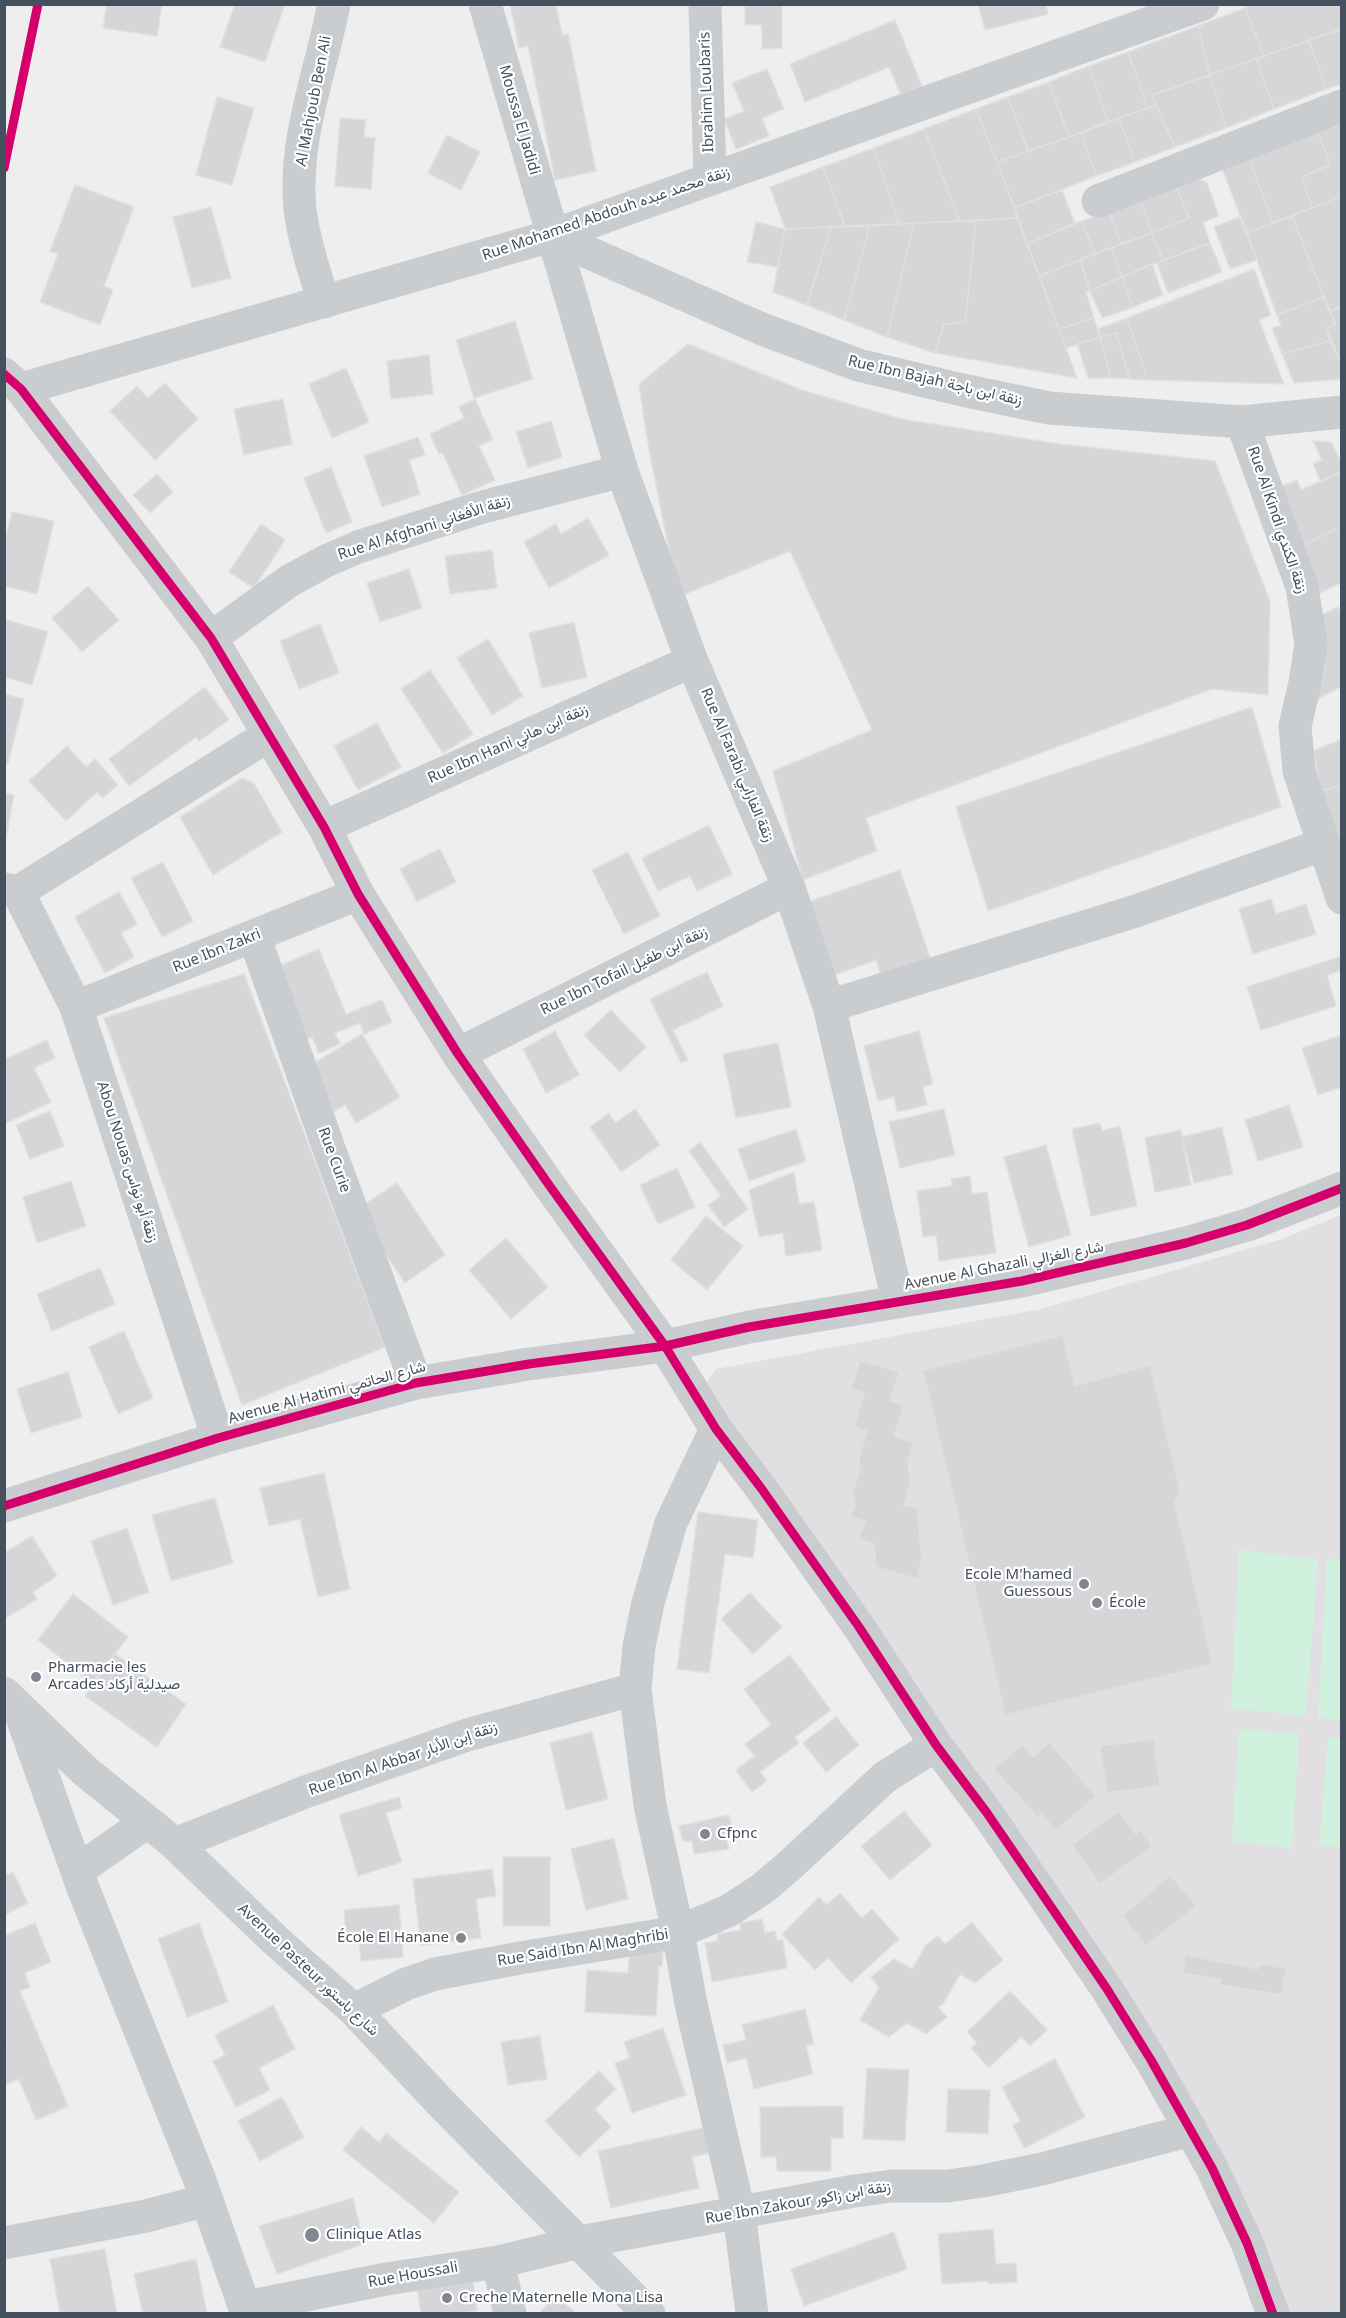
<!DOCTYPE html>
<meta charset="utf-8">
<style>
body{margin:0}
#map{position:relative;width:1346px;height:2318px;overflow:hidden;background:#efeeee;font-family:"Noto Sans",sans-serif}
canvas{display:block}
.frame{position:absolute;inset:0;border:6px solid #44505d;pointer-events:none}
</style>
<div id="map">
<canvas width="1346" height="2318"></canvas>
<div class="frame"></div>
</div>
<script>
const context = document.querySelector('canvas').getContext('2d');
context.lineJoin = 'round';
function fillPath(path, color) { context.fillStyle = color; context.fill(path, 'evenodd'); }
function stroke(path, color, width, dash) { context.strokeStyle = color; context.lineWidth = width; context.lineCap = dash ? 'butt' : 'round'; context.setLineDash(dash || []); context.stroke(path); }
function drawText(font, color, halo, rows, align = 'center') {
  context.font = font + ' "Noto Sans",Vazirmatn,sans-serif'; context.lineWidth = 4.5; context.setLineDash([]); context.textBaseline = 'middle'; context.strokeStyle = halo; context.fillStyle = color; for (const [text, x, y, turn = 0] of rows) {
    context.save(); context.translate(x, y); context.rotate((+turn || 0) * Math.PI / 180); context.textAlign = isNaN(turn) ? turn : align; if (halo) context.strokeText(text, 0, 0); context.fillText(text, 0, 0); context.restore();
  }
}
fillPath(new Path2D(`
 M1341,1215V2313H1285L1221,2166L704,1386L716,1369L1041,1309L1282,1239Z`), '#e1dfe1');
fillPath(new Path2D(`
 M1239,1550L1318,1559L1306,1716L1231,1708Z
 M1327,1559L1341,1561V1720L1318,1718Z
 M1239,1729L1299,1734L1292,1849L1232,1841Z
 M1328,1737L1341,1739V1847L1319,1846Z`), '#d0f1dd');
const building = new Path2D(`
 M107,4H162L157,36L103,28Z
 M235,4H285L265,62L220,47Z
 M510,4H556L562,35L568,34L596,171L555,180L528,46L519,48Z
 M745,4H782V48L762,49V25H745Z
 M978,4H1046L1048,14L985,30Z
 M1254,4H1342V29L1264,56L1245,8Z
 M1245,8L1264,56L1210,75L1198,26Z
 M895,20L922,86L901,95L889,67L805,102L790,64Z
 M1198,26L1210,75L1152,95L1156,105L1148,108L1128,52Z
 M1342,29V84L1326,89L1309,40Z
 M1309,40L1326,89L1274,109L1256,59Z
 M1128,52L1148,108L1108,122L1089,66Z
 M1256,59L1274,109L1226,128L1210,75Z
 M1089,66L1108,122L1069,137L1049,82Z
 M767,69L784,109L762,118L769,136L736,149L724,119L744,111L732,83Z
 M1210,75L1226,128L1175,147L1152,95Z
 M1049,82L1069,137L1028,151L1008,97Z
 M217,97L254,108L232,185L196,175Z
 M1008,97L1028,151L997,162L976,109Z
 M1156,105L1175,147L1135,162L1119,118Z
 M976,109L997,162L1018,218L960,221L924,129Z
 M340,118L366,120L364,137L375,138L371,189L335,186Z
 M1119,118L1135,162L1096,176L1081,133Z
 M1342,124V196L1312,208L1302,177L1330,165L1318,132Z
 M924,129L960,221L899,224L874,148Z
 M1318,132L1330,165L1302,177L1312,208L1273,223L1249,158Z
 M1081,133L1096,176L1014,208L997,162Z
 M447,135L480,152L461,190L428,173Z
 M874,148L899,224L845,226L823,167Z
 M1249,158L1273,223L1247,233L1222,168Z
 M823,167L845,226L785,229L770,187Z
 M1198,178L1207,183L1219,216L1203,222L1210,243L1163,260L1152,233L1189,218L1176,185Z
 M75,185L134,207L104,286L113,290L100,325L40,302L58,254L50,251Z
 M1176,185L1189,218L1152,233L1140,199Z
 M1062,190L1075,223L1027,244L1014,208Z
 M1342,196V306L1330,311L1292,216Z
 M1140,199L1152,233L1121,244L1109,211Z
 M211,207L231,278L192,288L173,217Z
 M1109,211L1121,244L1095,254L1082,221Z
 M1292,216L1324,297L1277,315L1247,233Z
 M1240,217L1257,260L1230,269L1214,227Z
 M1018,218L1059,329L1077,378L935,353L944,324L965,322L976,221Z
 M976,221L965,322L944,324L935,353L887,337L914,223Z
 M1082,221L1095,254L1039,276L1027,244Z
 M756,222L785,229L778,267L747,262Z
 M914,223L887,337L844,320L870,226Z
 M870,226L844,320L807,305L831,227Z
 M831,227L807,305L773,292L785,229Z
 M1152,233L1163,260L1122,277L1111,248Z
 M1210,243L1222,272L1168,293L1157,263Z
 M1111,248L1122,277L1090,291L1080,260Z
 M1080,260L1090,291L1086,292L1094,318L1059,329L1039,276Z
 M1152,264L1163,295L1133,307L1122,277Z
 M1254,269L1271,315L1259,320L1284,384L1148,380L1127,318Z
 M1122,277L1133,307L1102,318L1090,291Z
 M1324,297L1335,325L1326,328L1330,341L1282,354L1272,328L1281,325L1277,315Z
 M1342,306V365L1326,328L1335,325L1330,311Z
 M1094,318L1100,337L1066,348L1059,329Z
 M1127,318L1148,380L1130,379L1116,333L1100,337L1098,329Z
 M515,321L533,379L474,398L456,340Z
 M1116,333L1130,379L1111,378L1100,337Z
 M1100,337L1111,378H1088L1077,344Z
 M1330,341L1342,365V379L1294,383L1282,354Z
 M688,344L802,390L901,419L1060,444L1215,461L1270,601L1268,695L1212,689L866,818L877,851L803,880L773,771L872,730L790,551L678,597L646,433L639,384Z
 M429,355L433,394L391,399L387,361Z
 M346,368L369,422L332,438L309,384Z
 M165,383L198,419L155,460L110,411L137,386L148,398Z
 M283,399L292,444L244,455L234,409Z
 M475,399L493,439L479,446L495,480L462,495L442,452L439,454L430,434L464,418L459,407Z
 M551,421L562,457L528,468L516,432Z
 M418,437L425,455L409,460L420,494L382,507L364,456Z
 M1313,441L1331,442L1342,463V472L1321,482L1313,464L1322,460Z
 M331,467L352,522L326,533L304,478Z
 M1342,472V526L1300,547L1276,489L1297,480L1301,490Z
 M157,474L173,492L150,513L133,495Z
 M12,512L54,521L37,594L4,586V543Z
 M588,518L609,555L549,588L524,542L556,524L561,534Z
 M261,524L285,540L254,588L229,572Z
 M1342,526V582L1318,594L1300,547Z
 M492,550L497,588L450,594L445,556Z
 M409,569L422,608L380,622L367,583Z
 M88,586L119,620L82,652L52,618Z
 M1338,607L1342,615V686L1316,700L1323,676L1325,655L1322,615Z
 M4,619L48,632L32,685L4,677Z
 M574,622L587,677L542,688L529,633Z
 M320,624L339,673L299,689L280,641Z
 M488,639L523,696L492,715L457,658Z
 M430,670L473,734L443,753L401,689Z
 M205,687L229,720L199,741L196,737L129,786L109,759Z
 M4,694L24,699L8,764L4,763Z
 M1252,707L1281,807L988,911L956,807Z
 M377,723L401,767L358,790L334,746Z
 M1342,739V785L1321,791L1313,751Z
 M67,746L86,767L95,759L118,785L103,798L97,792L66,821L29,781Z
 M242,778L254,783L282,832L213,875L180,817Z
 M1342,785V840L1338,841L1321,791Z
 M4,793L14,795L6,839H4Z
 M709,825L732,874L697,891L690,876L658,891L642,858Z
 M440,849L456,882L417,902L400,869Z
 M628,852L660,916L624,934L592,870Z
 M163,862L193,921L162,937L131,878Z
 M900,870L931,960L882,978L876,960L834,975L808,902Z
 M119,892L137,924L121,933L134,957L105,973L75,917Z
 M1271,899L1276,914L1306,904L1316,934L1253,954L1239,909Z
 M319,949L346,1014L382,1000L392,1022L364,1034L360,1023L335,1033L340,1044L319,1053L312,1037L300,1042L270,970Z
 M1342,956V970L1327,975L1336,1006L1261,1030L1247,987Z
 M707,972L723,1006L673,1030L688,1060L681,1063L650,999Z
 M244,974L385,1347L242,1405L104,1018Z
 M611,1010L646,1047L620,1072L584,1035Z
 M555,1031L579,1075L546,1093L523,1049Z
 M919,1031L933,1084L923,1087L927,1105L897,1112L894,1097L878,1101L864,1046Z
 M362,1034L400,1097L356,1123L345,1105L333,1112L306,1068Z
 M1342,1035V1087L1318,1095L1302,1048Z
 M47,1040L55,1058L34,1068L51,1102L4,1124V1060Z
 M778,1043L791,1107L736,1118L723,1054Z
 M1289,1105L1303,1147L1258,1161L1245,1120Z
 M635,1109L660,1145L621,1172L590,1127L609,1113L615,1123Z
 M944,1109L955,1155L900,1168L889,1122Z
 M50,1111L64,1146L30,1159L16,1125Z
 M1100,1123L1102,1131L1120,1126L1137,1206L1091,1216L1072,1129Z
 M1222,1127L1233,1174L1194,1183L1182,1137Z
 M796,1129L806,1161L749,1181L738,1149Z
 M1181,1130L1191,1185L1155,1192L1145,1138Z
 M700,1142L748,1209L724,1227L708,1205L721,1196L689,1151Z
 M1046,1145L1071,1235L1029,1247L1004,1157Z
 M677,1168L695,1207L658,1224L640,1185Z
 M794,1172L799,1204L814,1202L822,1250L786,1256L783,1233L759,1237L749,1190Z
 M970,1176L972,1194L987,1192L996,1253L939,1261L936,1235L923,1237L917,1191L952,1186L951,1179Z
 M71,1181L86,1226L37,1243L23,1197Z
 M397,1183L445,1255L405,1283L356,1210Z
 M706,1216L743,1246L707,1290L671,1260Z
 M506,1238L548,1287L511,1319L469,1270Z
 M100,1268L115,1304L52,1331L37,1294Z
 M124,1331L153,1398L118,1414L89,1347Z
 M1063,1335L1075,1386L1150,1365L1180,1490L1175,1503L1213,1664L1005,1715L923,1370Z
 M860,1360L899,1372L890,1401L904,1405L894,1436L914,1442L908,1461L910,1485L904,1505L920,1509L918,1516L922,1560L917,1579L876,1567L874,1544L859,1539L865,1521L851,1517L855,1504L853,1490L860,1469L859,1456L867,1431L854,1427L864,1393L851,1389Z
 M68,1372L82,1417L31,1433L17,1389Z
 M324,1473L350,1589L318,1597L300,1519L269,1526L260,1488Z
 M215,1498L233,1563L171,1581L152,1515Z
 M698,1512L758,1520L753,1558L725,1554L709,1673L677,1669Z
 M127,1528L149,1592L113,1605L91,1541Z
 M32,1536L57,1576L33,1592L37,1599L4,1619V1553Z
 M750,1593L782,1627L753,1654L721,1619Z
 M73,1594L128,1637L92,1683L38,1640Z
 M115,1654L186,1704L157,1747L85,1696Z
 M790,1655L831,1710L795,1737L799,1743L760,1772L767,1781L752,1792L736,1770L755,1756L745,1744L771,1725L744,1689Z
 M836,1717L859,1745L826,1772L803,1743Z
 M592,1732L608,1799L566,1810L550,1743Z
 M1154,1739L1160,1786L1107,1793L1100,1746Z
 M1049,1742L1096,1796L1056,1831L1041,1814L1037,1817L994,1769L1022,1745L1033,1757Z
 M399,1797L402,1808L386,1813L402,1862L358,1876L339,1815Z
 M904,1811L932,1845L890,1880L861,1846Z
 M1119,1811L1136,1834L1140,1830L1152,1846L1100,1884L1072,1845Z
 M729,1815L733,1833L725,1835L729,1849L694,1854L692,1841H683L679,1826Z
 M614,1838L628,1899L586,1910L571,1849Z
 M503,1857H550V1926H503Z
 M492,1869L496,1896L476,1899L481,1938L421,1946L413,1879Z
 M13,1872L28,1903L4,1915V1876Z
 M1171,1875L1196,1906L1146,1946L1122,1916Z
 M840,1893L862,1918L872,1909L899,1939L851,1983L828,1958L815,1970L782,1934L819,1897L827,1905Z
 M399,1905L403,1957L361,1961L358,1932L346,1933L344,1910Z
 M762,1919L765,1933L775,1931L777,1941L783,1940L787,1968L712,1982L705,1943L718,1941L717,1934L741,1930L740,1923Z
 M972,1922L1003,1960L975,1983L960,1974L943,2004L938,2007L947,2017L926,2034L907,2023L889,2037L860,2020L879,1988L871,1977L894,1959L912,1969L926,1945L938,1936L945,1944Z
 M35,1923L51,1962L25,1973L30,1987L20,1991L68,2106L36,2120L19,2079L4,2085V2049L7,2048L4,2042V1936Z
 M199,1923L228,2002L187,2017L158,1939Z
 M630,1948L663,1950L662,1966H659L656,2016L585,2012L587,1970L628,1973Z
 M1185,1955L1258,1969L1259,1964L1286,1968L1282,1995L1220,1985L1221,1979L1183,1973Z
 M1010,1991L1047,2030L1030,2046L1021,2037L989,2068L971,2048L977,2043L967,2032Z
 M273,2005L295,2049L259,2068L270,2090L236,2107L213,2061L225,2055L215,2035Z
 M805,2009L814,2044L806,2046L813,2074L754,2089L746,2058L727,2063L723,2045L746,2040L742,2025Z
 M663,2028L686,2095L632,2113L615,2063L630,2058L624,2042Z
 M540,2036L547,2079L508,2085L501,2042Z
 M1055,2059L1085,2117L1024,2148L1013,2125L1020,2121L1002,2087Z
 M867,2068L909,2070L905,2141L863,2139Z
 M599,2071L616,2089L595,2109L611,2127L579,2157L545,2121Z
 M948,2089L990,2090L988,2134L946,2132Z
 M282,2097L304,2137L260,2161L238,2121Z
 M843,2106V2138H831V2171H777L776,2157H761L760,2107Z
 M361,2127L379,2142L386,2133L459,2192L434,2223L343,2150Z
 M704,2128L709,2153L692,2157L699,2188L611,2208L598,2151Z
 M353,2198L364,2244L277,2274L259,2226Z
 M993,2229L996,2264L1016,2263L1017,2282L988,2284V2281L942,2284L938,2234Z
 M894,2232L907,2269L804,2306L791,2269Z
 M105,2249L117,2314H60L50,2259Z
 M196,2259L207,2314H143L134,2274Z
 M472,2275L477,2310L460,2314H421L417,2285Z
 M555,2295L577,2314H539Z`);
fillPath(building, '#d6d6d9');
stroke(building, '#e0e0e1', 1.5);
stroke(new Path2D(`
 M485,4L622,471L692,661L789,888L829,1006L898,1301
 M705,4L710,179
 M1098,201L1342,106
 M551,236L762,329L858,365L962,390L1049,408L1242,422L1342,412
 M324,302C314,271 304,241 300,209C293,140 321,71 334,4
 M4,374L21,389L211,638L324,827L358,894L458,1054L549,1185L665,1346L716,1429L761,1488L859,1627L936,1745L987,1813L1107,1989L1151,2060L1212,2168L1247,2243L1273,2314
 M21,389L551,236L1203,4
 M1242,422L1302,587L1311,644L1305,683L1295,726L1299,771L1342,898
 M211,638L289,581L326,561L358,547L479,508L622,471
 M324,827L692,661
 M4,889L18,892L269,735
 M18,892L76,1007L218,1438
 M254,936L328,1146L416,1383
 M829,1006L1136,911L1322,845
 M76,1007L358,894
 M458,1054L789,888
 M716,1429L671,1523L648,1603L639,1646L635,1689L650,1805L678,1932L691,2004L739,2212L752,2314
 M4,1506L218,1438L416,1383L529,1364L665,1346L749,1327L1022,1281L1186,1243L1247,1225L1342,1188
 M4,1693L85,1771L175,1844L275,1940L354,2010L441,2103L649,2314
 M20,1712L83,1888L199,2178L247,2314
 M175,1844L305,1792L467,1735L635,1689
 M77,1871L147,1822
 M354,2010L406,1984L435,1974L520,1958L678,1932L728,1911L762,1889L788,1867L885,1777L936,1745
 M4,2243L146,2216L207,2200
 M498,2262L510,2314
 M246,2307L386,2279L498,2262L580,2242L854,2191L892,2186H948L983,2181L1042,2169L1191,2130`), '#cacdcf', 33);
stroke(new Path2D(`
 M4,168L38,4
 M4,374L21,389L211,638L324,827L358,894L458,1054L549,1185L665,1346L716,1429L761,1488L859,1627L936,1745L987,1813L1107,1989L1151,2060L1212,2168L1247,2243L1273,2314
 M4,1506L218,1438L416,1383L529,1364L665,1346L749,1327L1022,1281L1186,1243L1247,1225L1342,1188`), '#d6006c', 9);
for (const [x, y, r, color] of [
 [1084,1584,6,"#808790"],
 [1097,1603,6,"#808790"],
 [36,1677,6,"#808790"],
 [705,1834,6,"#808790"],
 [461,1938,6,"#808790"],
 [312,2235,8,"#808790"],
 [447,2298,6,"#808790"]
]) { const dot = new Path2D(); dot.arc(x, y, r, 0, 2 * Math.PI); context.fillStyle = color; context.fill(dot); stroke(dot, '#fff', 2); }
drawText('15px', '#44505d', '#fff', [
 ["Ibrahim Loubaris",707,92,-92],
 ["Al Mahjoub Ben Ali",314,101,-79],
 ["Moussa El Jadidi",519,120,74],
 ["Rue Mohamed Abdouh زنقة محمد عبده",606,214,-19],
 ["Rue Ibn Bajah زنقة ابن باجة",935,381,13],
 ["Rue Al Kindi زنقة الكندي",1277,520,71],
 ["Rue Al Afghani زنقة الأفغاني",424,528,-18],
 ["Rue Ibn Hani زنقة ابن هاني",508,744,-24],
 ["Rue Al Farabi زنقة الفارابي",737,765,67],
 ["Rue Ibn Zakri",217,951,-22],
 ["Rue Ibn Tofail زنقة ابن طفيل",624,971,-26],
 ["Rue Curie",334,1160,70],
 ["Abou Nouas زنقة أبو نواس",127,1162,72],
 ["Avenue Al Ghazali شارع الغزالي",1004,1266,-11],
 ["Avenue Al Hatimi شارع الحاتمي",327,1393,-15],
 ["Rue Ibn Al Abbar زنقة إبن الأبار",403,1759,-19],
 ["Rue Said Ibn Al Maghribi",583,1948,-9],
 ["Avenue Pasteur شارع باستور",308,1970,43],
 ["Rue Ibn Zakour زنقة ابن زاكور",798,2203,-10],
 ["Rue Houssali",413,2275,-10]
]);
drawText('15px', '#44505d', '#fff', [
 ["Ecole M'hamed",1072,1575,"right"],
 ["Guessous",1072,1592,"right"],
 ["École",1109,1603],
 ["Pharmacie les",48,1668],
 ["Arcades صيدلية أركاد",48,1685],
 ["Cfpnc",717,1834],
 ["École El Hanane",449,1938,"right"],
 ["Clinique Atlas",326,2235],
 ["Creche Maternelle Mona Lisa",459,2298]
], 'left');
</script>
